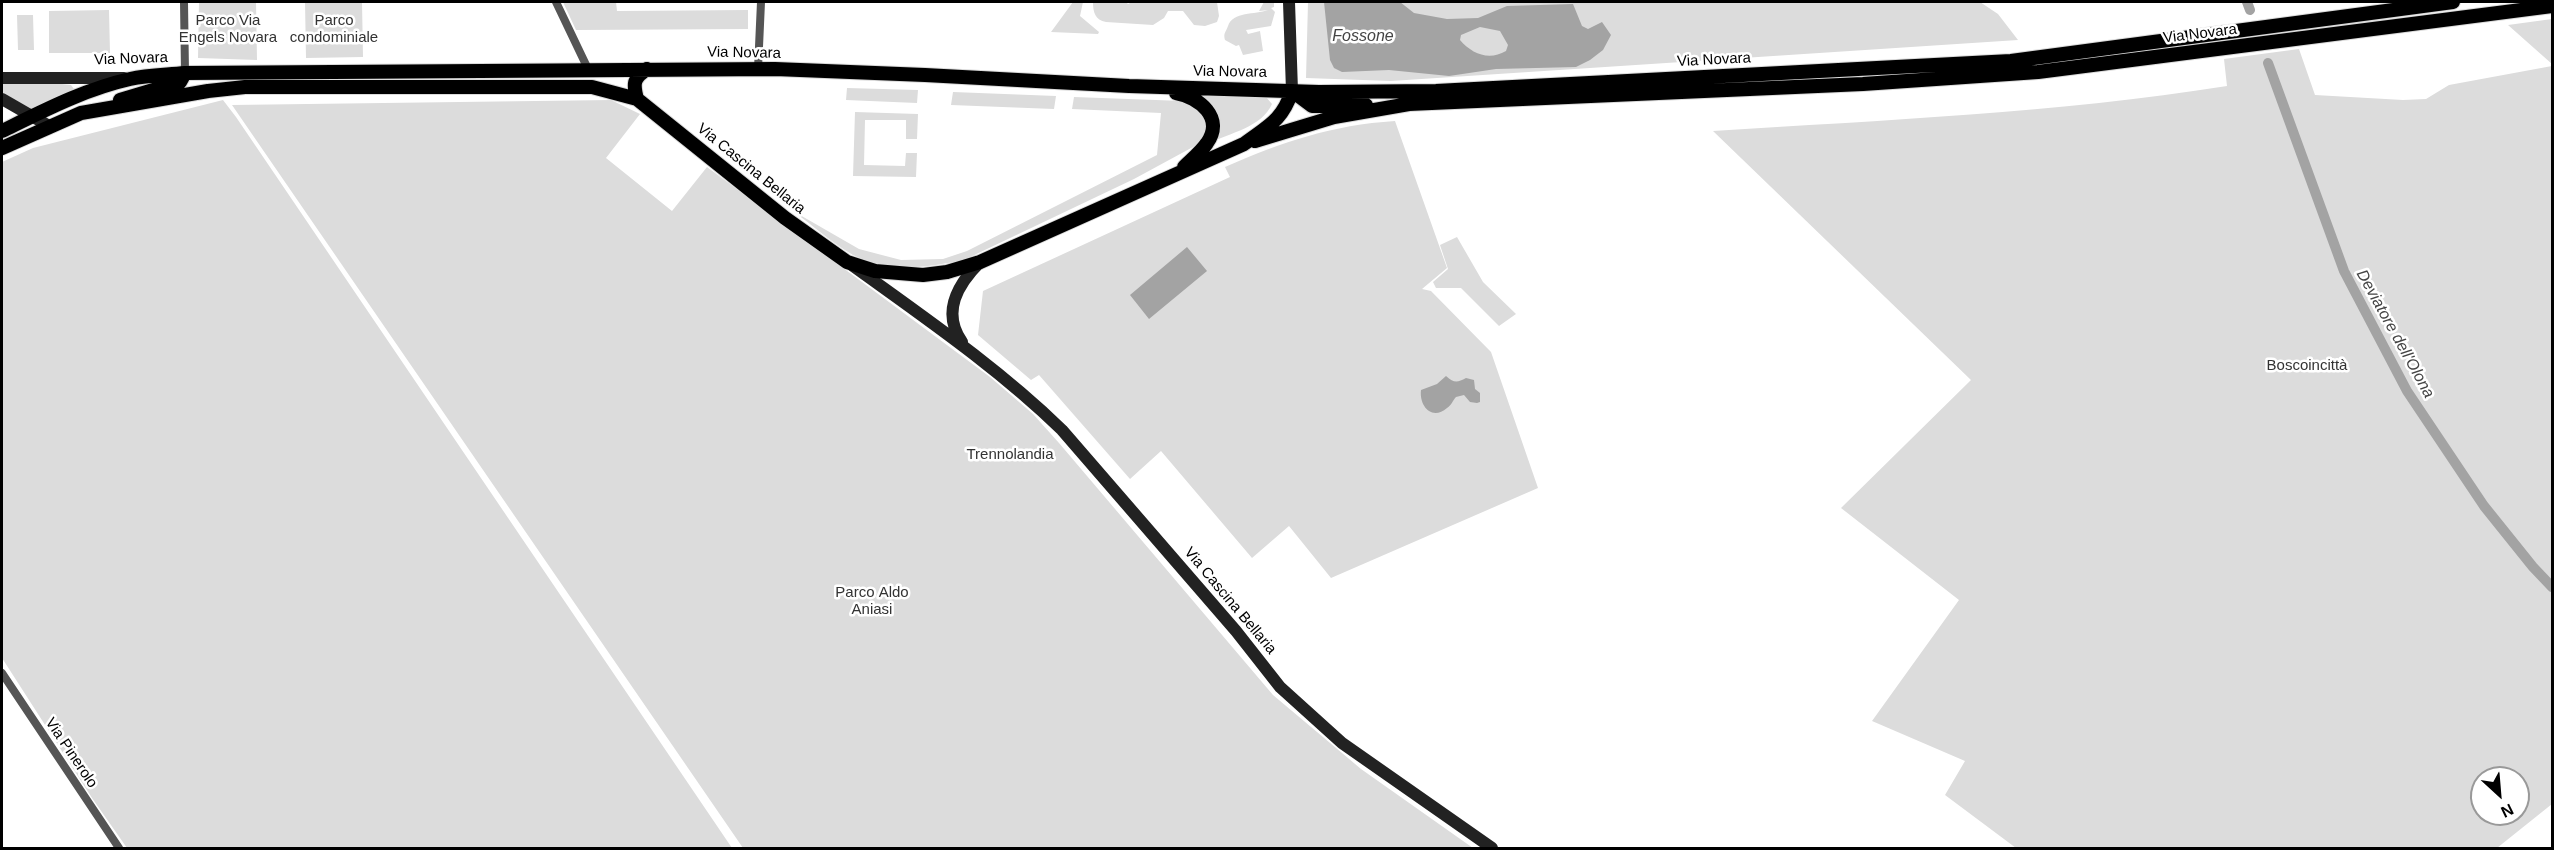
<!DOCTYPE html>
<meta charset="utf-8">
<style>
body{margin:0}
#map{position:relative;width:2554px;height:850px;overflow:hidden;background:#fff;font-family:Helvetica,sans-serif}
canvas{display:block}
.frame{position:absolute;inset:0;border:3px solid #000;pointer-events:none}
.north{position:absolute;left:2470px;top:766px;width:60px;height:60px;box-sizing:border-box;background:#fff;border:2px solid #999;border-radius:50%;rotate:154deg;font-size:16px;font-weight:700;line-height:24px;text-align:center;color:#000}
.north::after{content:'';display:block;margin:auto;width:21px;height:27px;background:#000;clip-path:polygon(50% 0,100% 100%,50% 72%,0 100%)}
</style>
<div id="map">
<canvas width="2554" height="850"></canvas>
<div class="frame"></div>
<div class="north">N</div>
</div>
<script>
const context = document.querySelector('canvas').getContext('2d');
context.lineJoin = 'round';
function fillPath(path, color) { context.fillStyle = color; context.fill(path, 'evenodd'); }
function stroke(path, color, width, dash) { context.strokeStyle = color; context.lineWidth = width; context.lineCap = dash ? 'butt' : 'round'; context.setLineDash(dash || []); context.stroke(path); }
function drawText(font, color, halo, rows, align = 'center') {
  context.font = font + ' Helvetica,sans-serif'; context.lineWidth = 5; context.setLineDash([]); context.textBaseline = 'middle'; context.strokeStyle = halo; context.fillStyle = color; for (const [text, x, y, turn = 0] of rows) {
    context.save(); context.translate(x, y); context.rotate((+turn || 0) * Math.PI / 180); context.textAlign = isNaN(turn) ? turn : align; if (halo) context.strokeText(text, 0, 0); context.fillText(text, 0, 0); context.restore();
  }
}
fillPath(new Path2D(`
 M199,2H256L257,60L198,58Z
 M305,2H362L363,57L306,58Z
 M563,2H616L617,11L748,10V29L576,30Z
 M1073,2H1083L1080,16L1099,32L1098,34L1051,32Z
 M1093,2H1126L1128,4L1132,2H1217L1219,16L1217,22L1205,26L1194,25L1183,11H1168L1164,18L1153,25L1106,22C1095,20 1093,12 1093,2Z
 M1264,2H1274V7L1271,8L1275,12L1271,26L1246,30L1248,34L1260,31L1263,51L1243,55L1239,45L1236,46L1225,40C1223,33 1226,32 1228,26C1233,11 1255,15 1268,10L1259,11Z
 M1308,2H1980L1998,14L2018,40L1391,81L1306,78Z
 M109,10L110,53H49V11Z
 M17,15H33L34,50H18Z
 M2552,19V64L2508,25Z
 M2299,49L2315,95L2403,100L2426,99L2449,85L2552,66V804L2497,848H2016L1945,795L1965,761L1872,721L1959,600L1841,508L1971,380L1713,131C1884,120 2057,113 2227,86L2224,59ZM2482,778H2518V814H2482Z
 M2,84H62L71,85L74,89L32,109L2,93Z
 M847,88L918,90L917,103L846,100Z
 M953,92L1056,96L1054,109L951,105Z
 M1199,93L1266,97L1272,104C1262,127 1230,133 1209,143L1213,136L1197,97Z
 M1074,97L1183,101L1202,111L1207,127L1200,142L1193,147L1134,179L966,259C930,268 887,273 853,255C832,243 812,225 793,211L859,249L878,254L901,260L943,259L967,251L1157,155L1161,113L1072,109Z
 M223,100L236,117L732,848H127L92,798L2,658V162L33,148Z
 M611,100L640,114L606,158L672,211L707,167L990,377L1033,414L1059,443L1273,695L1361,769L1473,848H743L232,105Z
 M855,112L918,114L917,139H906V120H865L864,165L905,166L906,153H917L916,177L853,176Z
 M1395,121L1447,268L1422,289L1431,291L1491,352L1538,488L1331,578L1289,526L1252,558L1161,451L1130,479L1039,375L1031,380L978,335L983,291L1230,177L1225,167C1282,142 1332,125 1395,121Z
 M1457,237L1483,282L1516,314L1499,326L1461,288H1436L1433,282L1448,269L1440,245Z`), '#dcdcdc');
fillPath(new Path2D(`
 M1324,2H1400L1414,13L1447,19L1478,18L1507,6L1573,4L1582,26L1588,29L1602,22L1611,35L1603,50L1590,60L1576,67L1496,69L1449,76L1389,70L1342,72L1334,68L1330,60ZM1480,27L1500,31L1508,45L1506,51C1489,61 1472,54 1460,40L1461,35Z
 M1187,247L1207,271L1149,319L1130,295Z
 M1446,376C1454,383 1457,383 1466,378L1474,380L1475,389L1480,393V402L1477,403L1470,402L1464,395L1456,397C1453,400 1451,406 1447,408C1432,421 1419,406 1421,390L1437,384Z`), '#a3a3a3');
stroke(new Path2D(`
 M2247,2L2250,10
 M2268,63L2344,271L2407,391L2484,506L2533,567L2552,587`), '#a3a3a3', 10);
const primary = new Path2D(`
 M1292,91L1312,106L1366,105
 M1176,93C1199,97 1225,118 1207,143C1201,152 1191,160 1184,167
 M637,99C633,84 633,78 647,69
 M120,100L180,82L185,73
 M2,131C43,111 85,89 130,79C148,75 166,75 185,73L775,69L925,75L1129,86L1319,92L1436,91L2011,61L2453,2
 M1255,141L1334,117L1409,104L1863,84L2038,72L2552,6
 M2,148L81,113L208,91L245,87H592L637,99L785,218L847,262L875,271L923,275L947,272L980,262L1244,144C1268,126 1282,121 1292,91`);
stroke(primary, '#dbdbdb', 16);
stroke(new Path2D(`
 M184,2L185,73
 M556,2L588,69
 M758,69L761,2
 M2,673L119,848`), '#555', 8);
stroke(new Path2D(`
 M1289,2L1292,91
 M2,78H124
 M2,99L49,126
 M853,266C925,318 998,368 1062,430L1236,631L1280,687L1342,743L1492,848
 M962,342C941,312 958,284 980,262`), '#222', 12);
stroke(primary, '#000', 14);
drawText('15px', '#333', '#fff', [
 ["Parco Via",228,21],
 ["Engels Novara",228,38],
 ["Parco",334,21],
 ["condominiale",334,38],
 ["Boscoincittà",2307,366],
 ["Trennolandia",1010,455],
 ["Parco Aldo",872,593],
 ["Aniasi",872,610]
]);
drawText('15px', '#000', '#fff', [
 ["Via Novara",2200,34,-7],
 ["Via Novara",744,53,1],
 ["Via Novara",131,59,-2],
 ["Via Novara",1714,60,-3],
 ["Via Novara",1230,72,1],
 ["Via Cascina Bellaria",751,169,39],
 ["Via Cascina Bellaria",1230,601,50],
 ["Via Pinerolo",71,753,56]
]);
drawText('italic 16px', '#444', '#fff', [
 ["Fossone",1363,37],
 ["Deviatore dell'Olona",2395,334,61]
]);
</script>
